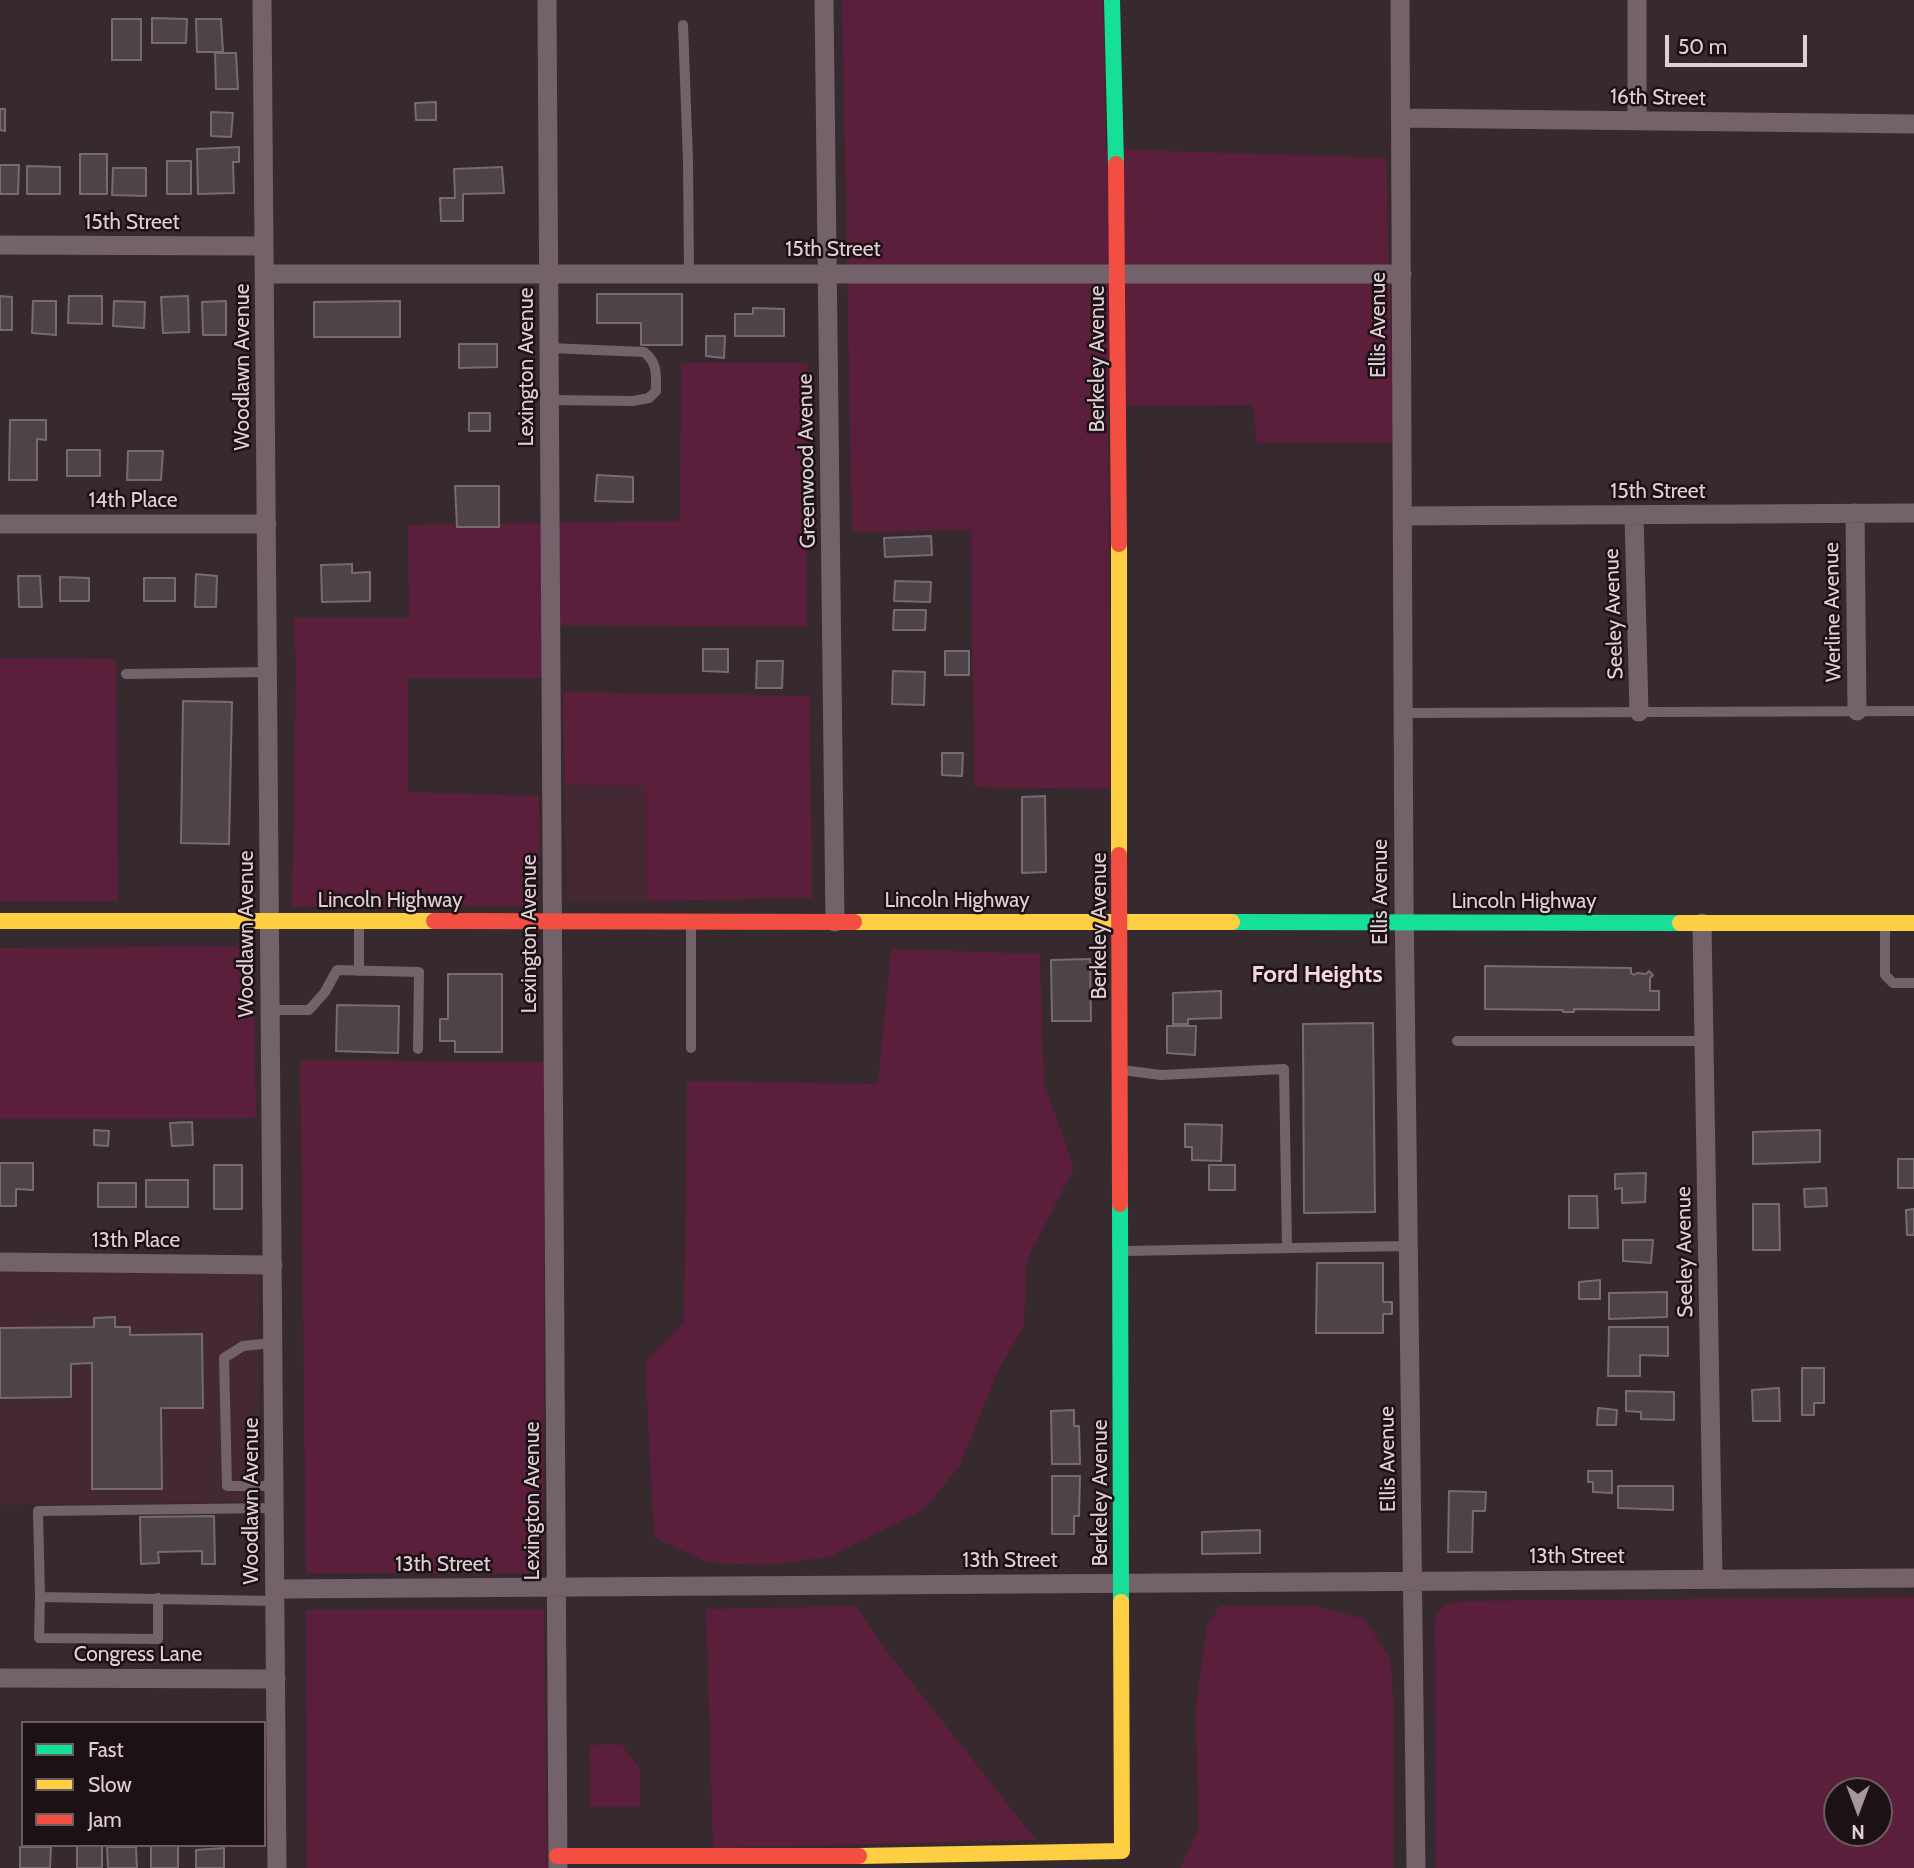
<!DOCTYPE html>
<style>
body{margin:0}
#map{position:relative;width:1914px;height:1868px;overflow:hidden;background:#362a2f;font-family:Cabin,sans-serif}
canvas{display:block}
.legend{position:absolute;left:21px;top:1721px;width:245px;height:126px;box-sizing:border-box;background:#1c1115;border:2px solid #6a5d62;margin:0;padding:9px 12px;list-style:none;font-size:21px;color:#e0d0d5}
.legend li{display:flex;align-items:center;gap:14px;height:35px}
.legend b{width:35px;border:2px solid #6a5d62}
.north{position:absolute;left:1823px;top:1777px;width:70px;height:70px;box-sizing:border-box;background:#1c1115;border:2px solid #6a5d62;border-radius:50%;rotate:180deg;font-size:19px;font-weight:700;line-height:28px;text-align:center;color:#e0d0d5}
.north::after{content:'';display:block;margin:auto;width:24px;height:32px;background:#a4969b;clip-path:polygon(50% 0,100% 100%,50% 72%,0 100%)}
.scale{position:absolute;left:1665px;top:35px;width:142px;height:32px;box-sizing:border-box;border:4px solid #e0d0d5;border-top:0;padding-left:9px;font-size:21px;line-height:24px;white-space:nowrap;color:#e0d0d5;-webkit-text-stroke:5px #1c1115;paint-order:stroke}
</style>
<div id="map">
<canvas width="1914" height="1868"></canvas>
<ul class="legend">
<li><b style="height:9px;background:#16e098"></b>Fast</li>
<li><b style="height:9px;background:#ffcf43"></b>Slow</li>
<li><b style="height:9px;background:#f24e42"></b>Jam</li>
</ul>
<div class="north">N</div>
<div class="scale">50 m</div>
</div>
<script>
const context = document.querySelector('canvas').getContext('2d');
context.lineJoin = 'round';
function fillPath(path, color) { context.fillStyle = color; context.fill(path, 'evenodd'); }
function stroke(path, color, width, dash) { context.strokeStyle = color; context.lineWidth = width; context.lineCap = dash ? 'butt' : 'round'; context.setLineDash(dash || []); context.stroke(path); }
function drawText(font, color, halo, rows, align = 'center') {
  context.font = font + ' Cabin,sans-serif'; context.lineWidth = 5; context.setLineDash([]); context.textBaseline = 'middle'; context.strokeStyle = halo; context.fillStyle = color; for (const [text, x, y, turn = 0] of rows) {
    context.save(); context.translate(x, y); context.rotate((+turn || 0) * Math.PI / 180); context.textAlign = isNaN(turn) ? turn : align; if (halo) context.strokeText(text, 0, 0); context.fillText(text, 0, 0); context.restore();
  }
}
fillPath(new Path2D(`
 M564,785L645,786L647,901L567,902Z
 M258,1269L260,1502L0,1505V1272Z`), '#442833');
fillPath(new Path2D(`
 M842,0H1103L1106,149L1386,158L1394,443H1257L1253,405L1108,406L1110,789L974,787L971,530L852,532Z
 M681,363H807V627L558,625L561,678H408V792L539,796V906L292,907L296,665L293,618H409L408,525L680,521Z
 M0,658L116,659L118,901H0Z
 M563,692L810,696L812,898L647,901L645,786L564,785Z
 M253,946L256,1118L0,1119V948Z
 M891,949L1040,954L1044,1082L1074,1168L1027,1260L1024,1325L997,1373L959,1467L923,1510L830,1557L767,1565L709,1563L654,1537L645,1362L684,1322L687,1081L878,1084Z
 M300,1060L545,1062L543,1573H306Z
 M1914,1597V1868H1436L1435,1618L1444,1604L1469,1601ZM1837,1791H1879V1833H1837Z
 M857,1606L879,1641L1036,1840L713,1848L706,1609Z
 M1220,1606H1314L1365,1619L1390,1658L1394,1707L1393,1868H1180L1198,1832L1196,1706L1207,1625Z
 M544,1609L547,1868H307L306,1610Z
 M621,1744L640,1769V1806L590,1807L589,1745Z`), '#5b1e3b');
const building = new Path2D(`
 M152,18L187,19L186,43H152Z
 M112,19H141V60H112Z
 M196,19H221L223,52H197Z
 M215,53H236L238,89H216Z
 M436,102V120H416L415,103Z
 M0,109H5V131L0,130Z
 M211,112L233,113L231,137L211,136Z
 M239,147V162H233L234,193L198,194L197,149Z
 M80,154H107V194H80Z
 M167,161H191V194H167Z
 M0,165H19L18,194H0Z
 M27,166L60,167V194H27Z
 M502,167L504,193L463,194V221H441L440,198H455L454,169Z
 M113,168H146V196L112,195Z
 M597,294H682V345H641V323H597Z
 M0,296L12,297V330H0Z
 M69,296H102V324L68,323Z
 M188,296L189,332L163,333L161,297Z
 M33,301H56V335L32,333Z
 M114,301L145,302L144,328L113,326Z
 M226,301V335H203L202,302Z
 M400,301V337H314V302Z
 M753,308L784,309V336H735V314H753Z
 M706,336H725L724,358L706,356Z
 M459,344H497V367L459,368Z
 M469,413H490V431H469Z
 M10,420H46V440L37,439V480H9Z
 M67,450H100V476H67Z
 M128,451H163L161,480H127Z
 M597,475L633,477V502L595,501Z
 M455,486H499V527H457Z
 M931,536L932,555L885,557L884,538Z
 M352,564V573L370,572V601L322,602L321,565Z
 M196,574L217,576L216,607H195Z
 M18,576H40L42,607H19Z
 M60,577L89,578V601H60Z
 M144,578H175V601H144Z
 M895,581L931,582L930,602L894,601Z
 M894,610H926L925,630H893Z
 M703,649H728V672L703,671Z
 M945,651H969V675H945Z
 M757,661H783L782,688H756Z
 M893,671L925,672L924,705L892,704Z
 M183,701L232,702L229,844L181,843Z
 M942,753H963L962,776L942,775Z
 M1045,796L1046,872L1022,873V797Z
 M1090,959L1091,1021H1052L1051,960Z
 M1485,966L1631,968V973L1634,975L1637,973L1646,974L1649,971L1653,975L1650,978V991H1659V1010L1574,1009V1012H1563V1010L1485,1009Z
 M448,974H502V1052H455V1041H440V1019H448Z
 M1221,991V1018L1188,1019V1024H1173V993Z
 M337,1005L399,1006L398,1053L336,1051Z
 M1373,1023L1375,1212L1304,1213L1303,1024Z
 M1167,1026H1196L1195,1055L1167,1053Z
 M192,1122L193,1145L172,1146L170,1123Z
 M1185,1124L1222,1125L1221,1161L1192,1160V1147H1185Z
 M94,1130L109,1131L108,1146L94,1145Z
 M1820,1130V1162L1753,1164V1132Z
 M1898,1159H1914V1188H1898Z
 M0,1163H33V1190L16,1189V1206H0Z
 M214,1165H242V1209H214Z
 M1209,1165H1235V1190H1209Z
 M1646,1173L1645,1202L1622,1203V1188L1615,1189V1174Z
 M146,1180H188V1207H146Z
 M98,1183H136V1207H98Z
 M1826,1188L1827,1206L1805,1207L1804,1189Z
 M1569,1196H1597L1598,1228H1569Z
 M1753,1204H1779L1780,1250H1753Z
 M1914,1209V1235H1907L1906,1210Z
 M1623,1240H1653L1651,1263L1623,1261Z
 M1317,1263H1383V1302H1392V1314H1383V1333H1316Z
 M1600,1280V1299H1579V1282Z
 M1667,1292V1317L1609,1319V1293Z
 M115,1317V1327H130V1335L202,1334L203,1408H161L162,1489H92V1363L71,1364V1397L0,1398V1328L94,1327V1318Z
 M1609,1327H1668V1356L1640,1355V1376H1608Z
 M1802,1368H1824V1403H1814V1415H1802Z
 M1779,1388L1780,1421H1753L1752,1390Z
 M1626,1391L1674,1392V1420L1641,1419V1412L1626,1411Z
 M1598,1408L1617,1410L1616,1425H1597Z
 M1074,1410V1426H1079L1080,1464H1052L1051,1411Z
 M1588,1471H1612V1493L1593,1492V1482H1588Z
 M1052,1476H1080L1079,1516H1074V1534H1052Z
 M1618,1486H1673V1510L1618,1508Z
 M1449,1491L1486,1492L1485,1511H1473L1472,1552H1448Z
 M214,1516L215,1564H202V1551L158,1552L159,1563L141,1564L140,1517Z
 M1260,1530V1553L1202,1554V1532Z
 M77,1845H102V1868H77Z
 M151,1845H178V1868H151Z
 M20,1847H51L50,1868H20Z
 M107,1847H136L137,1868H108Z
 M224,1848V1868H196V1850Z`);
fillPath(building, '#4e4348');
stroke(building, '#766b70', 2);
stroke(new Path2D(`
 M683,25L688,161L689,273
 M549,348L644,352C658,363 656,375 656,391L649,398L633,401L550,400
 M126,674L268,672
 M1403,713L1914,711
 M359,926V971
 M691,926V1048
 M1885,928V975L1893,983H1914
 M271,1010H309L325,992L337,970L419,972L418,1049
 M1457,1041H1704
 M1122,1070L1161,1075L1284,1069L1287,1248
 M1124,1251L1407,1246
 M273,1343L243,1346L224,1358L227,1486H274
 M274,1508L38,1511L40,1597L275,1601
 M40,1597L39,1638L158,1639V1598`), '#73626a', 10);
stroke(new Path2D(`
 M262,0L277,1868
 M547,0L558,1867
 M824,0L835,922
 M1400,0L1404,900L1416,1868
 M1637,0V120
 M1401,118L1914,124
 M0,245L263,246
 M265,274H1402
 M1855,513L1857,711
 M1634,515L1639,712
 M1402,516L1914,513
 M0,524H267
 M1702,923L1713,1579
 M0,1262L273,1265
 M275,1589L1914,1578
 M0,1678L276,1679`), '#73626a', 19);
stroke(new Path2D(`
 M1112,0L1116,164
 M1232,922L1680,923
 M1120,1204L1121,1602`), '#16e098', 16);
stroke(new Path2D(`
 M1119,544V855
 M0,921H434
 M854,922H1232
 M1680,923H1914
 M859,1856L1122,1851L1121,1602`), '#ffcf43', 16);
stroke(new Path2D(`
 M1116,164L1119,544
 M1119,855L1120,1204
 M434,921L854,922
 M557,1856H859`), '#f24e42', 16);
drawText('21px', '#e0d0d5', '#1c1115', [
 ["16th Street",1658,98,1],
 ["15th Street",132,223],
 ["15th Street",833,250],
 ["Ellis Avenue",1379,325,-90],
 ["Berkeley Avenue",1098,359,-90],
 ["Woodlawn Avenue",243,367,-90],
 ["Lexington Avenue",527,367,-90],
 ["Greenwood Avenue",807,461,-91],
 ["15th Street",1658,492],
 ["14th Place",133,501],
 ["Werline Avenue",1833,612,-91],
 ["Seeley Avenue",1614,614,-92],
 ["Ellis Avenue",1381,892,-90],
 ["Lincoln Highway",390,901],
 ["Lincoln Highway",957,901],
 ["Lincoln Highway",1524,902],
 ["Berkeley Avenue",1100,926,-90],
 ["Woodlawn Avenue",247,934,-90],
 ["Lexington Avenue",530,934,-90],
 ["13th Place",136,1241],
 ["Seeley Avenue",1685,1252,-91],
 ["Ellis Avenue",1388,1459,-91],
 ["Berkeley Avenue",1101,1493,-90],
 ["Woodlawn Avenue",252,1501,-90],
 ["Lexington Avenue",533,1501,-90],
 ["13th Street",1577,1557],
 ["13th Street",1010,1561],
 ["13th Street",443,1565],
 ["Congress Lane",138,1655]
]);
drawText('bold 24px', '#f6d6e2', '#1c1115', [
 ["Ford Heights",1317,975]
]);
</script>
